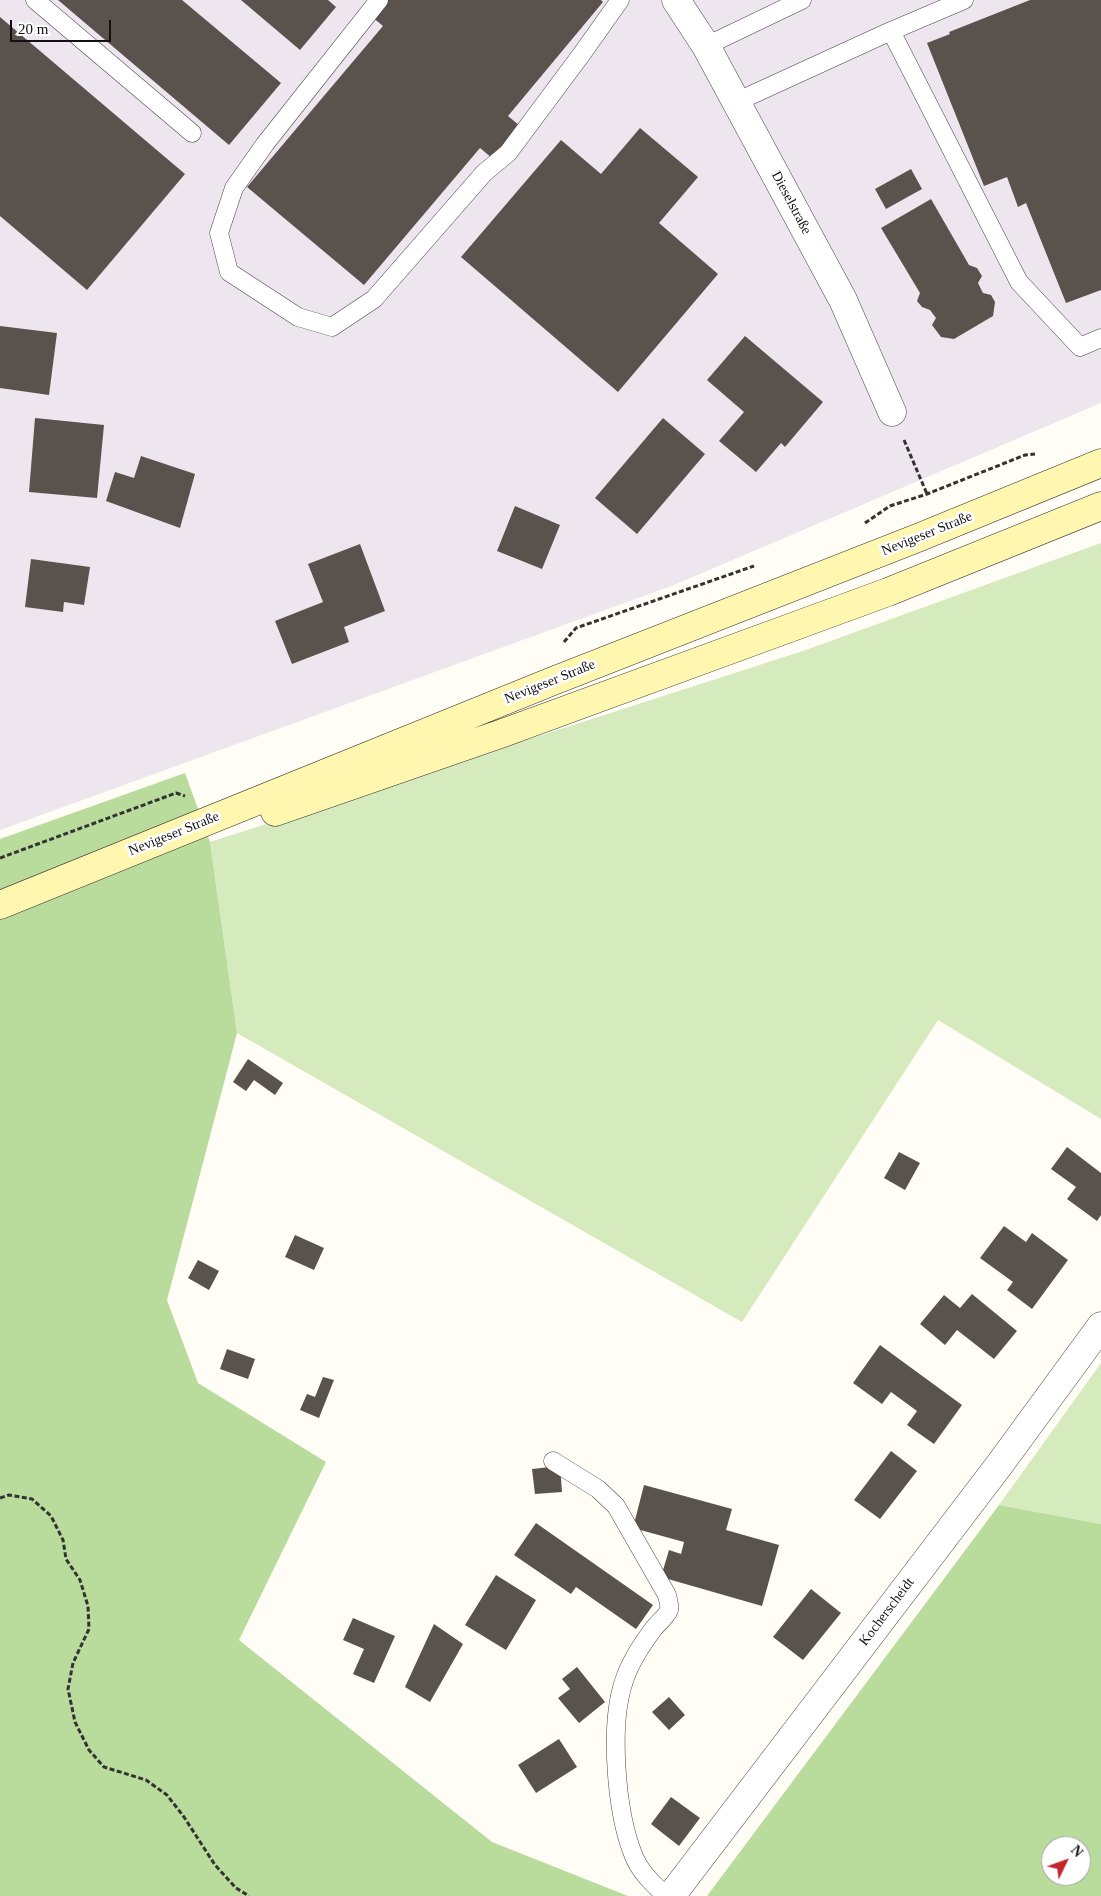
<!DOCTYPE html>
<meta charset="utf-8">
<style>
body{margin:0}
#map{position:relative;width:1101px;height:1896px;overflow:hidden;background:#fffdf5;font-family:Georgia,serif}
canvas{display:block}
.north{position:absolute;left:1041px;top:1836px;width:50px;height:50px;box-sizing:border-box;background:#fff;border:1px solid #a0a0a0;border-radius:50%;rotate:48deg;font-size:14px;font-weight:700;line-height:20px;text-align:center;color:#111}
.north::after{content:'';display:block;margin:auto;width:18px;height:22px;background:#c4262e;clip-path:polygon(50% 0,100% 100%,50% 72%,0 100%)}
.scale{position:absolute;left:10px;top:20px;width:101px;height:22px;box-sizing:border-box;border:2px solid #111;border-top:0;padding-left:6px;font-size:15px;line-height:18px;white-space:nowrap;color:#111;-webkit-text-stroke:4px #fff;paint-order:stroke}
</style>
<div id="map">
<canvas width="1101" height="1896"></canvas>
<div class="north">N</div>
<div class="scale">20 m</div>
</div>
<script>
const context = document.querySelector('canvas').getContext('2d');
context.lineJoin = 'round';
function fillPath(path, color) { context.fillStyle = color; context.fill(path, 'evenodd'); }
function stroke(path, color, width, dash) { context.strokeStyle = color; context.lineWidth = width; context.lineCap = dash ? 'butt' : 'round'; context.setLineDash(dash || []); context.stroke(path); }
function drawText(font, color, halo, rows, align = 'center') {
  context.font = font + ' Georgia,serif'; context.lineWidth = 5; context.setLineDash([]); context.textBaseline = 'middle'; context.strokeStyle = halo; context.fillStyle = color; for (const [text, x, y, turn = 0] of rows) {
    context.save(); context.translate(x, y); context.rotate((+turn || 0) * Math.PI / 180); context.textAlign = isNaN(turn) ? turn : align; if (halo) context.strokeText(text, 0, 0); context.fillText(text, 0, 0); context.restore();
  }
}
fillPath(new Path2D(`
 M0,0H1101V403L674,585L0,830Z`), '#eee6ef');
fillPath(new Path2D(`
 M1101,543V1119L938,1020L742,1322L237,1033L210,842L803,651Z
 M1101,1363V1524L999,1505Z`), '#d5ebbd');
fillPath(new Path2D(`
 M185,773L210,842L237,1033L167,1300L198,1383L326,1462L239,1640L492,1842L628,1896H0V839Z
 M999,1505L1101,1524V1896H707ZM1051,1846H1081V1876H1051Z`), '#b9dc9c');
fillPath(new Path2D(`
 M58,0H182L281,83L229,145Z
 M241,0H328L336,7L300,50Z
 M384,0H601L603,2L508,116L520,126L492,158L480,148L364,285L247,187L383,26L371,16Z
 M1030,0H1101V290L1066,303L1026,203L1018,207L1007,177L984,186L927,43L950,34L949,32Z
 M0,17L185,174L87,290L0,216Z
 M640,128L698,177L659,223L718,274L618,392L461,257L561,140L601,174Z
 M911,169L922,189L886,209L875,189Z
 M931,199L969,265L977,268L982,276L978,283L983,293L991,295L995,302L993,316L954,339L941,337L932,325L936,318L930,310L922,307L917,301L920,293L881,228Z
 M0,326L57,333L49,395L0,388Z
 M745,336L823,402L785,447L781,443L756,472L719,441L744,412L707,380Z
 M35,418L104,425L97,498L29,492Z
 M663,418L705,454L637,534L595,498Z
 M141,456L195,474L180,528L106,501L115,472L134,478Z
 M515,506L560,525L542,569L497,551Z
 M360,544L385,611L344,627L349,642L292,664L275,621L323,602L308,564Z
 M31,559L90,567L84,605L64,602L63,612L25,607Z
 M248,1059L283,1083L275,1095L254,1080L246,1091L233,1082Z
 M1067,1147L1101,1173V1215L1097,1221L1067,1199L1076,1187L1051,1169Z
 M899,1152L920,1163L905,1190L884,1178Z
 M1004,1226L1026,1242L1032,1233L1068,1260L1032,1309L1007,1290L1013,1282L980,1258Z
 M295,1235L324,1248L314,1270L285,1257Z
 M198,1260L219,1271L209,1290L188,1278Z
 M972,1294L1017,1331L994,1359L957,1330L945,1345L920,1324L944,1295L960,1308Z
 M880,1345L962,1405L934,1444L907,1425L917,1411L891,1392L882,1404L853,1383Z
 M227,1349L255,1359L248,1379L220,1369Z
 M323,1377L334,1380L319,1418L300,1410L307,1394L315,1397Z
 M891,1451L917,1471L880,1519L854,1500Z
 M560,1466L562,1492L535,1494L532,1469Z
 M644,1485L732,1509L726,1530L779,1545L762,1606L661,1577L669,1550L681,1554L684,1542L633,1528Z
 M536,1523L653,1605L636,1629L576,1587L571,1594L514,1555Z
 M496,1575L536,1600L506,1650L465,1625Z
 M811,1589L841,1613L803,1660L773,1637Z
 M353,1618L395,1636L374,1683L353,1674L364,1649L343,1640Z
 M434,1624L463,1644L430,1702L405,1687Z
 M577,1667L605,1702L579,1723L558,1698L570,1689L562,1679Z
 M669,1697L685,1715L669,1730L652,1712Z
 M559,1739L577,1767L536,1793L518,1765Z
 M671,1797L700,1818L679,1846L651,1824Z`), '#5a524d');
const lane = new Path2D(`
 M35,0L192,133
 M379,0L265,144L234,188L219,233L229,272L298,317L332,327L374,299L484,173L508,153L581,55L620,0
 M891,31L1019,282L1080,347L1101,338
 M706,46L802,0
 M736,102L891,31L964,0
 M553,1461L598,1489L616,1506L667,1595C668,1600 670,1605 669,1610C666,1617 659,1622 654,1628C642,1644 630,1662 624,1681C609,1725 616,1811 633,1854C639,1871 653,1884 666,1896`);
const street = new Path2D(`
 M676,0L706,46L843,300L892,412
 M671,1896L1000,1464L1101,1326`);
const secondary = new Path2D(`
 M275,812L503,733L888,592L1101,506
 M0,905L553,681L920,537L1101,463`);
stroke(lane, '#444', 19);
stroke(street, '#444', 29);
stroke(secondary, '#333', 29);
stroke(new Path2D(`
 M904,440L927,494
 M865,523L890,506L927,494L1025,455L1035,454
 M564,642L576,628L754,566
 M0,858L176,793L185,796
 M0,1498L9,1495L32,1499L51,1516L63,1540L66,1559L80,1580L88,1606L89,1629L73,1663L68,1689L75,1722L89,1750L104,1767L146,1780L167,1795L184,1817L215,1865L236,1888L249,1896`), '#333', 3, [5, 2.5]);
stroke(lane, '#fff', 18);
stroke(street, '#fff', 28);
stroke(secondary, '#fff6b0', 28);
drawText('14px', '#111', '#fff', [
 ["Dieselstraße",791,203,62],
 ["Nevigeser Straße",927,534,-22],
 ["Nevigeser Straße",550,682,-22],
 ["Nevigeser Straße",174,834,-22],
 ["Kocherscheidt",887,1612,-53]
]);
</script>
